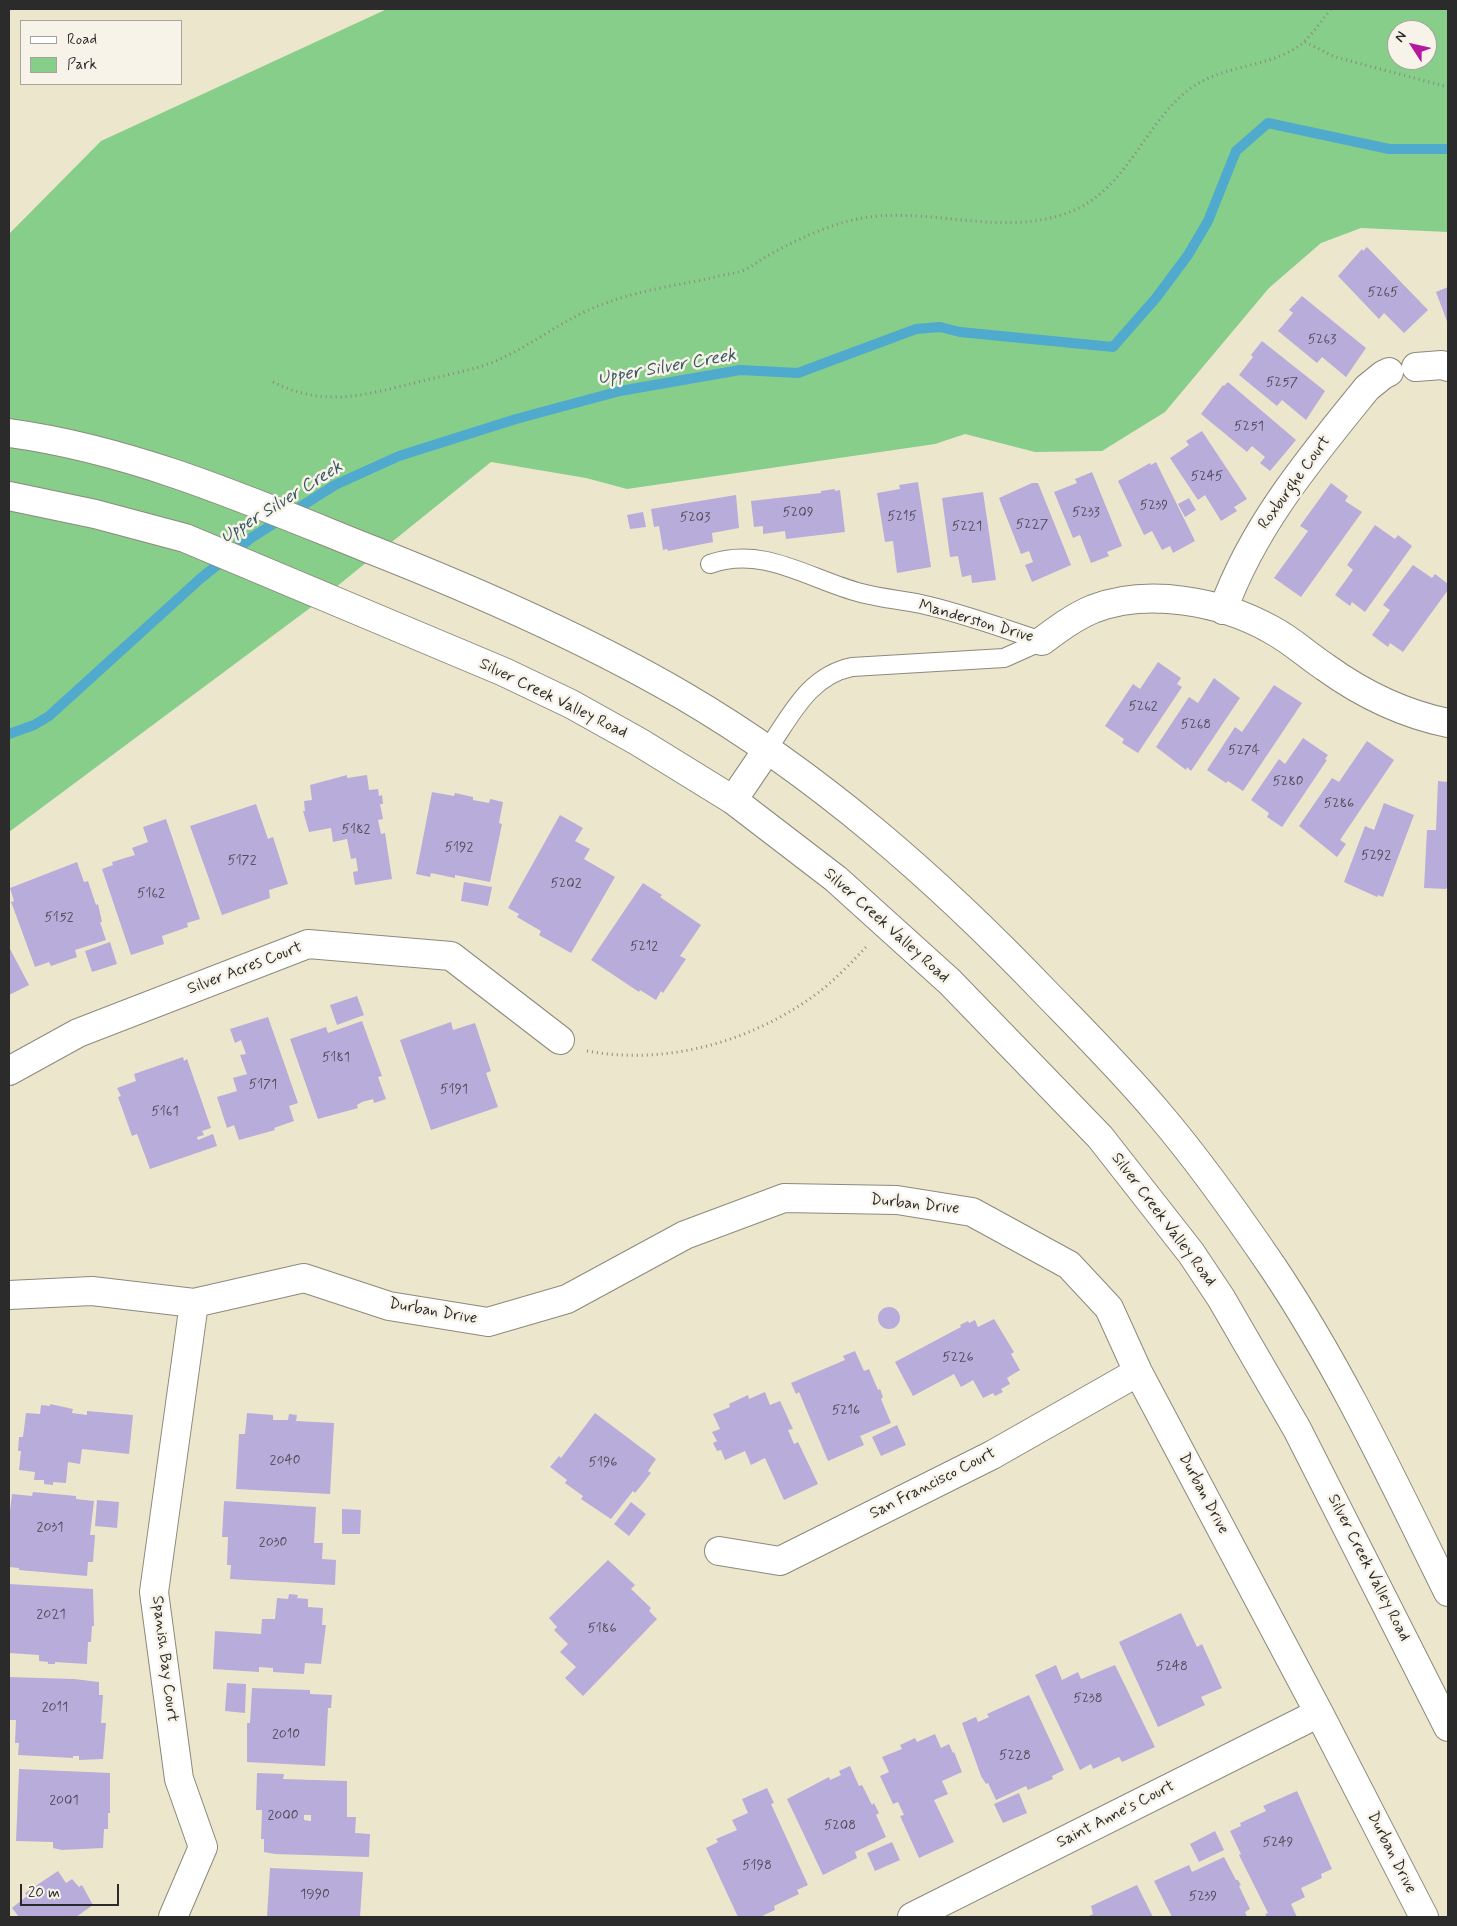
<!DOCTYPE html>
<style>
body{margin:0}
#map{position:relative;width:1457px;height:1926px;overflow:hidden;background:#ece7cc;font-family:Mynerve,sans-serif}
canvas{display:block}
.frame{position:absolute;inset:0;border:10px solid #2b2b2b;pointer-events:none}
.legend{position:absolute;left:20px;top:20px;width:162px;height:65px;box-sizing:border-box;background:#f7f3e8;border:1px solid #a5a39c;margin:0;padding:6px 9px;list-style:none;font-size:15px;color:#2b2b2b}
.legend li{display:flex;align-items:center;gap:10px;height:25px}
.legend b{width:25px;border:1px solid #a5a39c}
.north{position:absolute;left:1387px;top:20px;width:50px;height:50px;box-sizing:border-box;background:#f7f3e8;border:1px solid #a5a39c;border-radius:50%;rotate:305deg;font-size:14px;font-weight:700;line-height:20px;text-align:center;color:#2b2b2b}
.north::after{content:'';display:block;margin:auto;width:18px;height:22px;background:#b5179e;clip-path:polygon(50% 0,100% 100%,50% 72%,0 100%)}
.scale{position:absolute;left:20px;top:1884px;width:99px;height:22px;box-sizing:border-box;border:2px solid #2b2b2b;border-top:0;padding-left:6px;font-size:15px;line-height:18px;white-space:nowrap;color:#2b2b2b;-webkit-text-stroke:4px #f7f3e8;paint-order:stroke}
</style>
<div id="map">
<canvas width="1457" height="1926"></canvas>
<div class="frame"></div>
<ul class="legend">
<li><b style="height:6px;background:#fff"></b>Road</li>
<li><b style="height:14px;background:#86ce8a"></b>Park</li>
</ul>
<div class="north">N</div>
<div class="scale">20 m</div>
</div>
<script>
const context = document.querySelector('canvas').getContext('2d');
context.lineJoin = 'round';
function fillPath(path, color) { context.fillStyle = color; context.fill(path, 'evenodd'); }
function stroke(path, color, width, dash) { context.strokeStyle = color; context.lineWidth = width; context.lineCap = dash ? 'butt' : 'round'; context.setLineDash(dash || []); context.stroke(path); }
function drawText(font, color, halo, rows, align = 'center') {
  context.font = font + ' Mynerve,sans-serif'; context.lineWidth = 5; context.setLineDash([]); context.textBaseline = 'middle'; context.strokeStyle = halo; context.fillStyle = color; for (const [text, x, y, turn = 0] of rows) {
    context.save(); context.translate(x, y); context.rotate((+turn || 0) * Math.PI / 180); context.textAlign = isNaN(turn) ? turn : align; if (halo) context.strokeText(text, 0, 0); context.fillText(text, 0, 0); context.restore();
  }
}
fillPath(new Path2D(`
 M387,9H1448V232L1361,228L1321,243L1269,288L1165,412L1102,451L1035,452L965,434L935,444L627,489L586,478L491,462L310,608L9,832V234L101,141ZM1397,30H1427V60H1397Z`), '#86ce8a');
stroke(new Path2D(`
 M9,734L34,725L49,716L201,578L251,538L335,485L399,456L516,419L620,391L740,370L798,373L916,329L940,327L960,332L1113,347L1156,298L1188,255L1208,221L1236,151L1268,123L1389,149H1448`), '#50aace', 10);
fillPath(new Path2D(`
 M1367,247L1428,310L1404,333L1384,313L1379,319L1338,276L1362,249L1363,251Z
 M1448,287V324L1436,292Z
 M1302,296L1366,348L1346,377L1322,357L1317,363L1278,331L1293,313L1289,310Z
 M1262,341L1325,391L1306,420L1282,400L1277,406L1239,375L1253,357L1251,355Z
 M1228,382L1296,440L1270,471L1260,463L1265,457L1252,446L1247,452L1201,414L1223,385L1224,386Z
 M1202,431L1247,499L1234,507L1237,511L1221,521L1205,495L1198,500L1170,458L1189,445L1186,441Z
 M1156,462L1195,541L1173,553L1170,546L1162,550L1152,531L1144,535L1118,481L1150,463L1151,465Z
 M1092,472L1122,546L1107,552L1109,556L1091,563L1080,535L1073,538L1054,492L1077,483L1075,479Z
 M918,482L931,567L897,573L893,541L885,542L877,493L900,489L899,485Z
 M1032,483H1038L1071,565L1032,582L1025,565L1033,562L1029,551L1021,554L999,498Z
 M1331,483L1348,496L1345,501L1362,512L1301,597L1274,578L1308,531L1300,526Z
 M835,489V491L840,490L845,532L786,539L785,531L763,534V526L754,527L751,501L821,493V491Z
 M983,492L996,580L972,583L971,575L962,577L958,556L950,557L942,498Z
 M736,495L739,528L712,533L713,542L668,551L667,549L663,550L659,526L654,527L651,509Z
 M1189,498L1196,510L1185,517L1178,504Z
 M643,512L646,527L630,529L627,515Z
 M1375,525L1395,539L1398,535L1412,546L1365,612L1352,602L1350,606L1335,595L1353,570L1347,565Z
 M1413,565L1432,578L1435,574L1448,584V590L1403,652L1390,643L1388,647L1372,635L1390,610L1383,605Z
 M1158,662L1181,678L1177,684L1182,687L1138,753L1122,743L1124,739L1105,726L1133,684L1140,689Z
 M1214,678L1240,698L1191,771L1187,767L1186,770L1156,747L1189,697L1198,703Z
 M1274,685L1302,703L1243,791L1228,781L1226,783L1207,770L1235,727L1242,732Z
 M1303,738L1328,755L1325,759L1327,760L1282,827L1267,817L1269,813L1251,800L1279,759L1285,764Z
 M1367,741L1394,760L1340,840L1346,844L1337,857L1299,826L1332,778L1339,782Z
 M347,775V778L367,775L369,790L378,789L379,796L382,795L383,804H380L383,819L378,820L381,834L385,833L392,879L355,885L353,872L358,871L356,858L351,859L347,839L333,842L331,828L309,832L303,811H305L304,801L312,800L310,785Z
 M1438,781L1448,782V885L1446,889L1424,888L1427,830H1436Z
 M432,792L454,796L455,793L473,797V800L489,803L490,799L503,802L499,823L502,824L490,882L455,875V878L431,873L430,877L416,874Z
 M1384,803L1414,815L1383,897L1378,895L1377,897L1344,882L1365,826L1374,830Z
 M256,804L268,839L273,837L288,884L269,890L270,898L222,915L190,826Z
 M560,815L583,828L575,841L590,849L584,859L615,877L571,953L539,935L541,931L517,917L519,914L508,908Z
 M166,819L200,919L187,923L188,927L162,936L164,944L131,955L102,869L113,865L112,862L135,855L132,848L148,842L143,827Z
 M77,862L84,882L88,881L96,905L98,904L102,922H100L106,940L75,950L77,957L51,966L49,962L35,967L13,907L11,902L14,901L10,888Z
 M464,882L492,887L488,906L461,901Z
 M643,883L662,895L660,897L701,925L680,956L686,959L663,993L661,991L656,1000L640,990L639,992L591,960Z
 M110,942L117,964L92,972L85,951Z
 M9,947L29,985L9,995Z
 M357,996L364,1015L337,1025L330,1005Z
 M268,1017L298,1103L289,1106L294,1121L274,1128L275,1130L239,1140L234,1125L227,1128L217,1097L237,1091L233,1078L247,1074L240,1055L246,1054L241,1040L235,1043L230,1029Z
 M362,1021L382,1076L378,1077L386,1099L374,1103L373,1099L362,1102L357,1105L358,1108L318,1119L290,1039L326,1027L328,1033Z
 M451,1022L453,1030L475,1023L491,1071L486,1073L498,1107L431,1130L400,1040Z
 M183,1057L184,1061L187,1059L211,1128L202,1131L204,1135L197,1137L198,1140L213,1134L217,1146L150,1169L137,1134L132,1136L118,1097L121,1096L117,1088L136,1081L134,1074Z
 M878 1318a11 11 0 1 1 22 0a11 11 0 1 1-22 0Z
 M994,1319L1014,1352L1011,1354L1020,1370L1007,1378L1010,1384L1001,1389L1003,1392L995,1396L993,1393L983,1398L973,1380L961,1387L954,1374L913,1396L895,1362L961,1327L960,1325L968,1321L969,1323L975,1320L978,1327Z
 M855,1351L864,1371L869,1369L878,1390L880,1389L883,1397L881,1399L891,1423L860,1436L864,1445L828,1461L799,1392L796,1394L791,1383L845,1360L843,1356Z
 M765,1392L770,1405L780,1401L793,1429L788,1430L794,1444L798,1442L818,1484L784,1500L765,1458L751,1465L745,1451L725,1460L721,1450L717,1451L713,1443L717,1441L712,1432L720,1429L713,1414L730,1407L729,1404L748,1395L749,1399Z
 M50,1404L73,1409L72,1413L87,1415V1411L133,1415L129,1454L82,1449L80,1464L68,1462L66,1483L53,1482V1485L44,1484V1480H34L35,1472L19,1470L21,1451H18L19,1437H23L26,1413L40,1414L41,1405L50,1406Z
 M247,1413L273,1415V1420H288L289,1414L297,1415L296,1421L334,1423L330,1494L236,1489L239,1434H245Z
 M595,1413L656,1459L648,1471L651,1473L635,1493L633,1491L611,1519L581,1499L583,1496L565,1483L567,1480L550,1467L559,1456L561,1458Z
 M897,1425L906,1445L881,1456L872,1437Z
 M33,1492L76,1496V1499L94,1501L90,1535H95L93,1562H88L87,1576L19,1570V1568L9,1567V1520L12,1494L32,1496Z
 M97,1500L119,1502L117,1528L95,1526Z
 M224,1501L316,1507L314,1543H323L322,1559L336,1560L335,1585L230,1579L231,1565H227L228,1537H222Z
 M631,1502L646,1514L629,1536L614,1524Z
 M342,1509L361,1510L360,1534H342Z
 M608,1560L635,1585L631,1589L651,1608L649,1611L657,1619L583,1696L565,1678L576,1667L560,1652L568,1644L554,1630L557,1627L549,1618Z
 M9,1584L93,1589L94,1626H92L91,1642H88L87,1664L55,1662V1664H48V1662L39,1661V1655L9,1653Z
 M289,1594L298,1595L297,1598L308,1599V1607L323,1608L322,1625H326L321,1664L305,1663L304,1674L273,1672V1668L259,1667V1672L213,1669L215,1631L261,1634L262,1619H275L277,1598L288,1599Z
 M1181,1613L1197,1647L1202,1644L1222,1688L1201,1697L1205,1705L1158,1727L1119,1642Z
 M1056,1665L1062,1680L1078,1672L1081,1679L1115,1665L1155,1747L1122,1762L1119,1757L1093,1769L1091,1764L1080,1770L1035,1675Z
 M9,1677L74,1679L99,1682V1695H103L101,1723H106L103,1759L79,1760V1756H73V1758L18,1755L19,1743H15L16,1720H9Z
 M227,1683L246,1684L245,1713L225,1711Z
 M252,1688L310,1690V1694L332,1695L331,1708H328L325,1766L247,1762V1723H250Z
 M1029,1695L1064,1770L1052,1776L1053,1779L1028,1790L1026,1786L996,1800L988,1783L986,1784L981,1776L962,1723L976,1717L978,1722L989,1717L987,1714Z
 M935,1734L941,1748L949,1744L953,1753L954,1752L962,1772L942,1781L948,1794L934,1800L954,1842L919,1858L900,1816L904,1815L898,1802L893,1804L880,1776L889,1772L882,1757L902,1749L900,1745L915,1738L917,1742Z
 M850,1766L859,1786L862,1785L872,1805L874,1803L879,1813L876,1815L886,1837L855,1852L857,1858L823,1875L787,1799L829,1777L830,1780L841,1775L839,1771Z
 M19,1769L110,1773V1813H108V1829H104L103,1848L62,1850L53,1848V1842L16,1841Z
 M257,1773L284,1774L283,1779L347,1781V1817H356L355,1833L370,1834L369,1857L275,1854L264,1852V1839H261L262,1810H256ZM304,1815H311V1821L304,1820Z
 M767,1788L774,1803L771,1804L808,1885L797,1890L799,1894L774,1906L775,1910L760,1917H738L706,1848L718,1842L716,1839L737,1830L732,1820L748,1813L742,1799Z
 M1297,1791L1332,1869L1321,1874L1322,1878L1301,1888L1305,1897L1291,1904L1297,1917H1267L1265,1914L1268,1913L1239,1855L1241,1854L1230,1831L1241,1826L1240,1823L1266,1811L1263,1806Z
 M1019,1793L1027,1813L1003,1823L994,1804Z
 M1215,1831L1224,1850L1199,1862L1190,1844Z
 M892,1842L900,1860L875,1871L867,1853Z
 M1224,1857L1236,1880H1238L1241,1885L1239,1886L1250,1909L1245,1912L1247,1917H1172L1154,1881L1189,1865L1192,1872Z
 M270,1868L363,1872L360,1917H267Z
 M58,1871L66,1883L72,1879L79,1887L82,1885L93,1905L76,1917H19L12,1908L27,1896L25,1893Z
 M1137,1885L1153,1917H1087L1093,1914L1091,1906Z`), '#b8acda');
const service = new Path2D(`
 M710,564C764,545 810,580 861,593C880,598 901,600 921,604C962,613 1002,628 1042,641
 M767,750C791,716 808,676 852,667L1004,658L1042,641`);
const minor = new Path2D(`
 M1416,367L1442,365L1448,367
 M1223,610C1253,526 1311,457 1367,388L1383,375L1389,372
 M1042,641C1058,629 1074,617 1093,609C1148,588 1221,601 1272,630C1291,640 1307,655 1325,667C1361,693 1404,714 1448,723
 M9,1071L78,1033L308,944L451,956L560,1040
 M9,1295L92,1291L194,1303L304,1278L389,1306L488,1322L567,1299L685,1235L784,1198L897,1200L972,1212L1069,1265L1109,1308L1138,1372L1319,1713L1424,1917
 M719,1551L780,1561L992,1455L1138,1372
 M173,1917L203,1847L179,1779L154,1592L194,1303
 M912,1917L1319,1713`);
const secondary = new Path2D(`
 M9,433C134,450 250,501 367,548C474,590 582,637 682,695C819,775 938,880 1047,994C1085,1033 1124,1072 1159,1114C1201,1163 1238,1216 1274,1269C1342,1371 1394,1483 1448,1592
 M9,496L95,514L185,538L504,672L571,704L639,742L733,800L836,879L950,982L1100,1137L1191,1253L1221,1298L1297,1429L1448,1727
 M733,800L767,750`);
stroke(service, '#8c897c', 20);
stroke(minor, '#8c897c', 30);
stroke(secondary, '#8c897c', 30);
stroke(new Path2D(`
 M1305,42L1335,57L1448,87
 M273,382C327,409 368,394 422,381C445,375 469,371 491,363C531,347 565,317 606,303C640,290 680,285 715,277C725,274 735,274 744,270C752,267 757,262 764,258C792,241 836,221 869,217C939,208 1012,240 1079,208C1129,183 1147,120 1191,88C1223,65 1264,68 1296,48C1310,39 1320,22 1331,9
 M587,1051C668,1066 754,1041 819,992C836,979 852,962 866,947`), '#8c897c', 3, [1, 4]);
stroke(service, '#fff', 18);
stroke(minor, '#fff', 28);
stroke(secondary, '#fff', 28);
drawText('14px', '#4e4b57', null, [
 ["5265",1383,293],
 ["5263",1322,340],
 ["5257",1282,383],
 ["5251",1249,427],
 ["5245",1207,477],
 ["5239",1154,506],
 ["5209",798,513],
 ["5233",1086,513],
 ["5215",902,517],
 ["5203",695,518],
 ["5227",1032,525],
 ["5221",967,527],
 ["5262",1143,707],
 ["5268",1196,725],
 ["5274",1244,751],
 ["5280",1288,782],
 ["5286",1339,804],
 ["5182",356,830],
 ["5192",459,848],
 ["5292",1376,856],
 ["5172",242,861],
 ["5202",566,884],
 ["5162",151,894],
 ["5152",59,918],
 ["5212",644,947],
 ["5181",336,1058],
 ["5171",263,1085],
 ["5191",454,1090],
 ["5161",165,1112],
 ["5226",958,1358],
 ["5216",846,1411],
 ["2040",285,1461],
 ["5196",603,1463],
 ["2031",50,1528],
 ["2030",273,1543],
 ["2021",51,1615],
 ["5186",602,1629],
 ["5248",1172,1667],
 ["5238",1088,1699],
 ["2011",55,1708],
 ["2010",286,1735],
 ["5228",1015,1756],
 ["2001",64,1801],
 ["2000",283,1816],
 ["5208",840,1826],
 ["5249",1278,1843],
 ["5198",757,1866],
 ["1990",315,1895],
 ["5239",1203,1897]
]);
drawText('16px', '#2b2b2b', '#f7f3e8', [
 ["Roxburghe Court",1295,483,-54],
 ["Manderston Drive",976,622,16],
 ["Silver Creek Valley Road",553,699,26],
 ["Silver Creek Valley Road",886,926,42],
 ["Silver Acres Court",245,969,-21],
 ["Durban Drive",915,1205,6],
 ["Silver Creek Valley Road",1163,1220,53],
 ["Durban Drive",433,1312,10],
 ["San Francisco Court",933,1484,-27],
 ["Durban Drive",1203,1494,62],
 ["Silver Creek Valley Road",1368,1568,63],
 ["Spanish Bay Court",164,1659,83],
 ["Saint Anne's Court",1116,1815,-27],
 ["Durban Drive",1391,1853,63]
]);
drawText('italic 18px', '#385764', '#f7f3e8', [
 ["Upper Silver Creek",667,368,-10],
 ["Upper Silver Creek",282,503,-32]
]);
</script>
